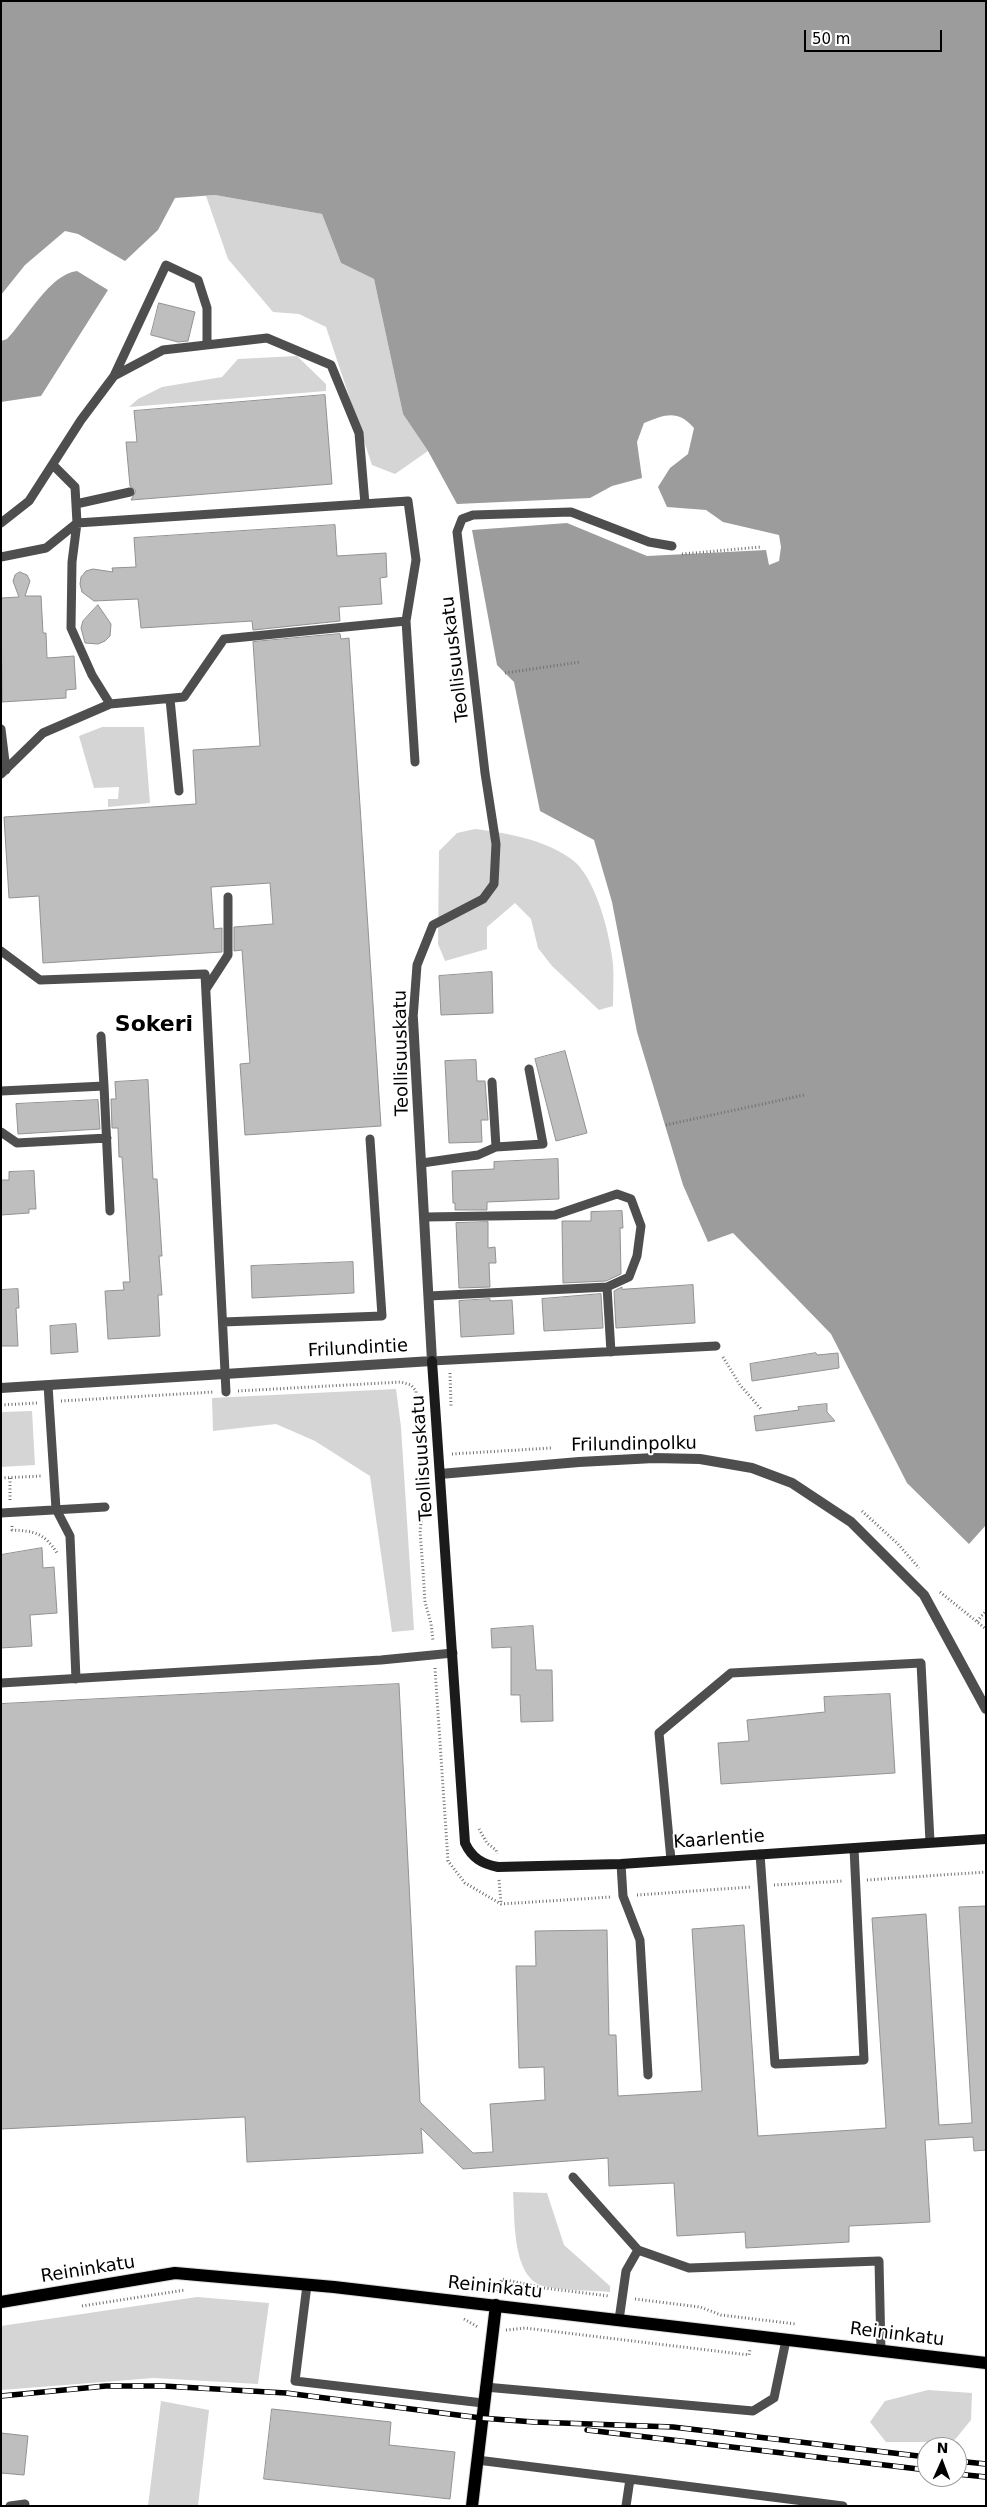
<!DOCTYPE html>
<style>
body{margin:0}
#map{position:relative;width:987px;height:2507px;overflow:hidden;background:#fff;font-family:"DejaVu Sans",sans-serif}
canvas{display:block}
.frame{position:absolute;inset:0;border:2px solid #000;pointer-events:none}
.north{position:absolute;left:917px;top:2437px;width:50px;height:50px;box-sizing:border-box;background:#fff;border:1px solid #999;border-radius:50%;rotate:2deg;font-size:14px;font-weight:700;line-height:20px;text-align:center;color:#000}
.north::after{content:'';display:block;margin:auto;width:18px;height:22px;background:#000;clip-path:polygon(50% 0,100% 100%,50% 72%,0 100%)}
.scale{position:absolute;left:804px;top:30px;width:138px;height:22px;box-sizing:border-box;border:2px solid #000;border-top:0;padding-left:6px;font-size:15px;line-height:18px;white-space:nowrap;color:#000;-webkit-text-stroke:4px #fff;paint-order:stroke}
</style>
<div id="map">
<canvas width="987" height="2507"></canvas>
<div class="frame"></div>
<div class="north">N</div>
<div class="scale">50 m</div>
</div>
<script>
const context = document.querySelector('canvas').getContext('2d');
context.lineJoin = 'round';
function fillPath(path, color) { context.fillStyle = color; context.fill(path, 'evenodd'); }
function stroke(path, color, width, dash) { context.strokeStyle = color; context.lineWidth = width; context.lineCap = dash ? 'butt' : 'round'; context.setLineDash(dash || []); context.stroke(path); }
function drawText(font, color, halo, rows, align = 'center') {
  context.font = font + ' "DejaVu Sans",sans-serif'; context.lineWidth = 4; context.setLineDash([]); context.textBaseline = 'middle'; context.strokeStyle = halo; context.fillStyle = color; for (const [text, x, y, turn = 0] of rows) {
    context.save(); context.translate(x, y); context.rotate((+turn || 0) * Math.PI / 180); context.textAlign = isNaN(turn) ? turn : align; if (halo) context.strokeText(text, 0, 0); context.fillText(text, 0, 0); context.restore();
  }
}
fillPath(new Path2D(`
 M215,195L322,214L341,263L374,279L403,414L428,451L395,474L372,465L326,327L299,314L273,312L228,259L206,196Z
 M297,356L326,384V391L129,407L138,399L162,387L222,377L238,359Z
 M102,727H144L150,803L108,807V799H118L119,787L94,788L79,736Z
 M475,829C507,833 549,840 575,862C597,882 610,935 613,964C614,978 613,992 613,1006L599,1010L552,966L538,948L531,919L515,903L487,927V949L445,961L438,944L439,851L457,833Z
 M396,1389L401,1427L414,1630L392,1632L370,1476L315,1441L276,1424L213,1431L212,1398Z
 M32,1411L35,1465L1,1467V1412Z
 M513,2192L547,2193L564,2245L610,2286V2292C589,2290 564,2291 543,2286C512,2277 515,2219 513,2192Z
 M197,2297L269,2303L258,2384L154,2378L1,2390V2326Z
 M928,2390L972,2393L971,2420L953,2442H886L870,2422L885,2401Z
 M161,2401L209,2410L198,2506H148Z`), '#d5d5d5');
fillPath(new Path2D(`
 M1,1H986V1525L969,1544L907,1483L831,1334L733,1233L708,1242L683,1185L637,1032L612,902L594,840L540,811L514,682L497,665L472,530L567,523L647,556L766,550L769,565L779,561L781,547L779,535L723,522L706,510L667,507L658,487L670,468L688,454L694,428C677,409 665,415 644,423L637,442L642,478L612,486L590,498L457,504L428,451L403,414L374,279L341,263L322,214L215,195L175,198L158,230L125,261L78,234L65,231L25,265L1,295Z
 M77,271L108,290L41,396L1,402V341L7,339C26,319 50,274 77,271Z`), '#9c9c9c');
const building = new Path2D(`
 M159,303L195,312L188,341L178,342L151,335Z
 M325,395L332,484L131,500L136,491L130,486L126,442H137L134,411Z
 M335,525L337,556L386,553L387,577L380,578L382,604L339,607L340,621L253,630L252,621L141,628L138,599L94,601L82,592L80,584L81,577L86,571L93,569L113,572L112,568L136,567L134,538Z
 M20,572L27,575L30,581L25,596H41L43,633H46L47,658L74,656L76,689L66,690V698L2,702L1,598L19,597L13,581L15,575Z
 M98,605L111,624L110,636L105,641L98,644L85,643L81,628L83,621Z
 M340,634L341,639L349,638L381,1126L245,1135L240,1064L250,1063L242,950L234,951V927L273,924L270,883L211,887L214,929L222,928V952L43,963L39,896L9,898L4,817L196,804L193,750L260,746L253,642Z
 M492,972L493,1013L441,1015L439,976Z
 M565,1051L587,1133L556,1141L535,1059Z
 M476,1060L477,1081H485L488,1120H481L482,1142L449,1143L445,1061Z
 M148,1080L153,1179H157L162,1256H159L162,1295H158L160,1336L108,1339L105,1291L124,1290L123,1282H130L122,1157H119L118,1128H112L111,1099H116L115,1082Z
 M98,1100L100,1129L18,1134L16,1104Z
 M558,1159L559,1199L487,1202V1210H455V1203H453L452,1171L494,1169V1162Z
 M34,1171L36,1209H29V1213L1,1215V1180H9V1172Z
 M622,1211L623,1228H620L621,1274L606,1281L563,1283L562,1221H591V1212Z
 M488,1222V1248L495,1247L496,1263H489L490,1287L459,1288L456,1223Z
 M353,1262L354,1293L252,1298L251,1266Z
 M693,1285L695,1323L616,1328L614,1291L622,1287V1289Z
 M18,1289L19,1308H16L18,1346H1V1290Z
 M601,1294L603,1328L544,1331L542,1299Z
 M490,1299V1301L512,1300L514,1334L461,1337L459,1301Z
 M76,1324L78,1352L51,1354L50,1326Z
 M816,1353L817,1355L838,1353L839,1368L752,1381L750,1364Z
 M827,1404V1412L835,1421L756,1431L754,1416L799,1410L798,1407Z
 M42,1548L43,1568L54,1567L57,1613L30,1615L32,1646L1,1648V1555Z
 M533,1626L536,1670H552L553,1721L521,1722L520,1695H511V1647L492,1648L491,1629Z
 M399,1684L420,2102L473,2153L493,2152L490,2104L545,2100L544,2067L519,2068L516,1966H536L535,1931L607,1930L609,2035H616L618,2096L702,2091L692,1929L744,1925L758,2136L886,2128L872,1918L926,1914L939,2125L972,2123L959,1907L986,1906V2150L974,2151L973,2137L925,2140L930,2222L849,2226V2242L746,2248L745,2232L677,2236L674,2183L609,2186L608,2158L463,2169L421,2128L423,2153L247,2162L245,2117L1,2129V1704Z
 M890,1694L895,1773L721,1784L718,1743L749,1741L747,1720L825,1712L824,1697Z
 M272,2409L391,2422L389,2445L455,2452L450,2499L264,2479Z
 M1,2433L28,2436L24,2475L1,2473Z`);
fillPath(building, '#bebebe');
stroke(building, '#929292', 1);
const primary = new Path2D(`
 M1,2302L175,2273L334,2287L986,2363
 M472,2506L496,2305`);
stroke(primary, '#dbdbdb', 14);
stroke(new Path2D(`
 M682,554L761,547
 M505,673L580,662
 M666,1125L804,1095
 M723,1357L740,1385L761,1409
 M450,1373L451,1407
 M238,1391L401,1382L411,1385L416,1391L423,1508L420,1531L423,1570L425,1602L431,1623L433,1641
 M61,1401L214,1392
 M1,1405L37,1403
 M452,1454L551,1448
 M1,1478L42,1476
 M10,1478V1500
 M862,1511L898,1544L919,1568
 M12,1526V1530C35,1531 44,1533 57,1553
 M940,1592L986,1629
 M977,1621L986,1611
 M435,1668L448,1861L465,1883L501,1904L611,1897
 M479,1829L487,1843L496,1850L497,1854
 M499,1880L501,1903
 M867,1880L986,1872
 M774,1885L843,1881
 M637,1895L751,1887
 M497,2291L502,2279L544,2288L609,2296
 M635,2299L700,2307L721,2315L796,2324
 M82,2306L185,2290
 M464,2319L478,2327
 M506,2330L525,2328L749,2355L750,2349`), '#707070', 3, [1, 2.5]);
stroke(new Path2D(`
 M114,376L166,265L198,280L207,308V345
 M76,504L130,492
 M1,523L29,501L81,420L114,376L163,350L267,338L331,365L359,433L365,504
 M1,557L46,548L77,523L75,487L53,465
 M170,699L179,791
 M110,704L92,675L71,628L72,562L77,523L408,501L416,560L406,621
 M1,729L6,770
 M1,774L43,733L110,704L184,697L224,639L406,621L415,762
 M1,951L40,980L205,974L226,1392
 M206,989L228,955V897
 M413,1019L417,965L433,925L483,899L494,884L496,844L485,773L457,532L462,519L473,515L571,512L649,542L672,546
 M492,1082L496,1147
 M104,1086L110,1211
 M1,1091L104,1086L101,1036
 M1,1132L17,1143L107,1138
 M422,1163L478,1155L496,1147L543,1144L529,1069
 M425,1217L555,1215L617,1194L631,1199L641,1226L637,1256L629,1277L607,1287L611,1352
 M429,1296L607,1287
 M223,1322L382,1316L370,1139
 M432,1361L716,1346
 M48,1385L56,1509L70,1536L76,1679
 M1,1513L105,1507
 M1,1683L381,1660L453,1653
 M760,1854L775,2064L864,2060L854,1848
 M671,1860L659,1733L731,1673L921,1663L930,1842
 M621,1864L623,1896L640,1940L648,2075
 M573,2177L638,2250
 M307,2285L295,2381L483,2403
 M619,2320L626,2271L638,2250L689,2268L879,2261L881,2351
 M485,2387L753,2411L774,2398L786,2340
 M477,2460L630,2479
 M10,2506L25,2504
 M626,2506L630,2479L843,2506`), '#4e4e4e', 9);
stroke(new Path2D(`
 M1,1388L432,1361L413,1019
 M440,1474L579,1462L654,1458L700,1459L752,1468L792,1483L851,1522L924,1595L986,1709`), '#4e4e4e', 10);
stroke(new Path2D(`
 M432,1361L465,1843C472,1858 482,1864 498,1867L621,1864L986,1839`), '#1b1b1b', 10);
stroke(primary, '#000', 12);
const rail = new Path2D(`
 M1,2396L106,2386H163L286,2393L481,2418L534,2422L673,2427L927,2457
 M587,2430L927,2470
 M957,2461L986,2464
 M957,2474L986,2477`);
stroke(rail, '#000', 5.5);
stroke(rail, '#fff', 4, [11]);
drawText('18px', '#000', '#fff', [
 ["Teollisuuskatu",456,659,-97],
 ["Teollisuuskatu",402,1053,-91],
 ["Frilundintie",358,1349,-3],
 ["Frilundinpolku",634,1445,-1],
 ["Teollisuuskatu",423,1458,-94],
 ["Kaarlentie",719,1840,-4],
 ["Reininkatu",88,2270,-9],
 ["Reininkatu",495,2288,6],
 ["Reininkatu",897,2335,7]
]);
drawText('bold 22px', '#000', '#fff', [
 ["Sokeri",154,1025]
]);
</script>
